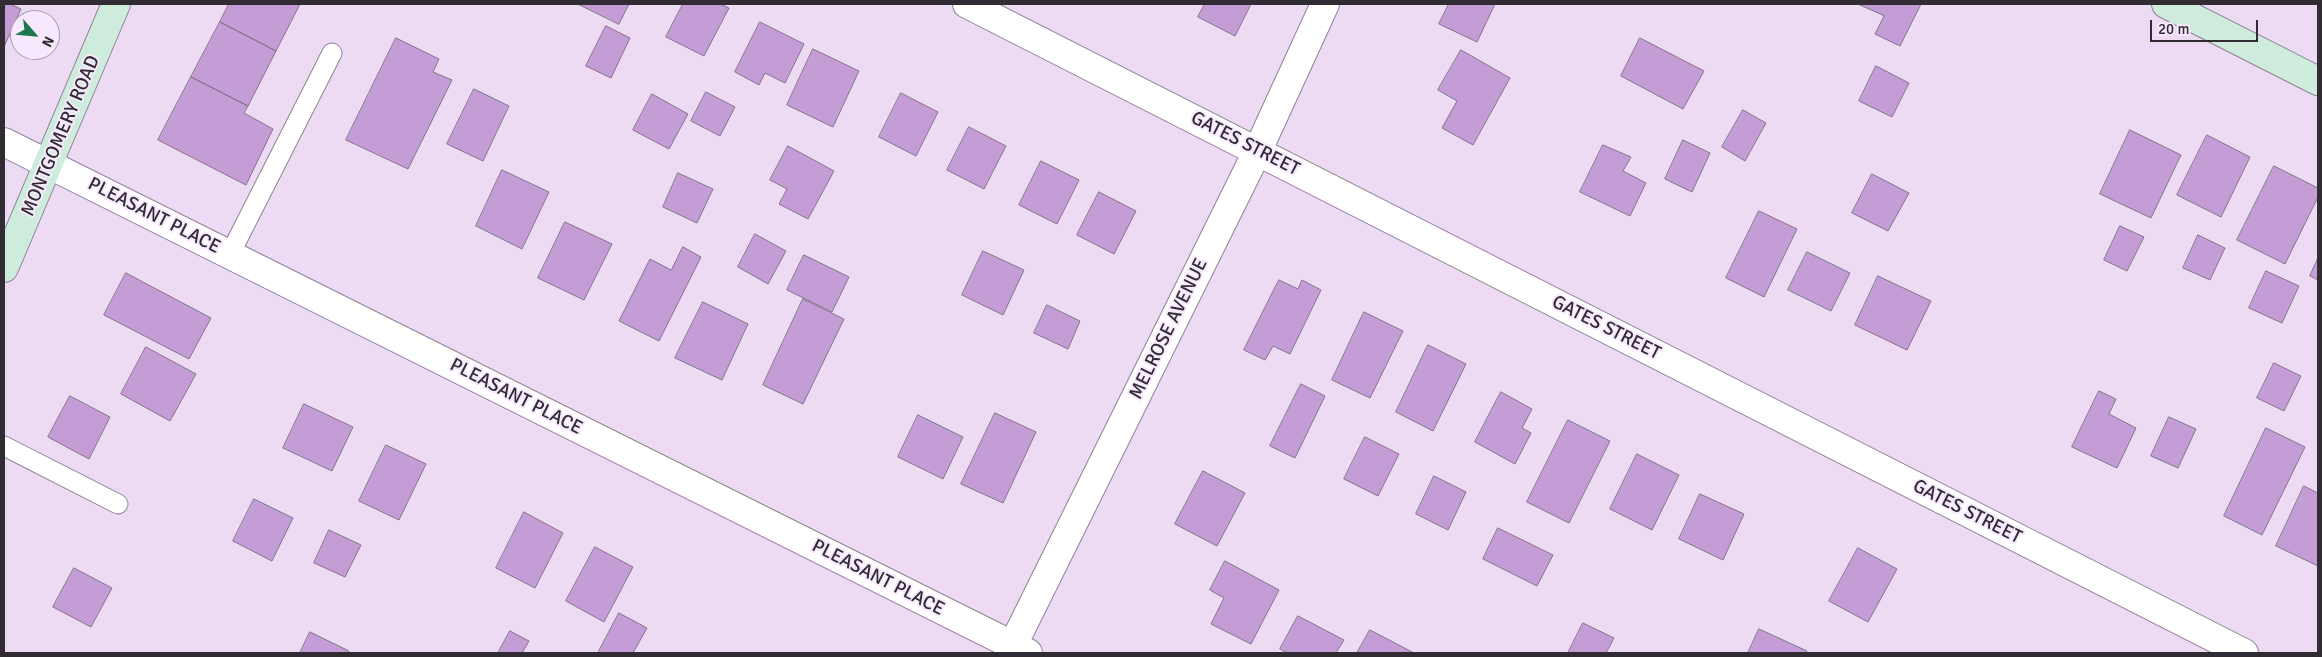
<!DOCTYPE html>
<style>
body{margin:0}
#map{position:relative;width:2322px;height:657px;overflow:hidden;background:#ecdbf3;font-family:Signika,sans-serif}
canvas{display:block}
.frame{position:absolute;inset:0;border:5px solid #312b34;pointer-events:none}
.north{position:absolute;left:10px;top:10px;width:50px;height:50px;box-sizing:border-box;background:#f7e9fd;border:1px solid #a89dad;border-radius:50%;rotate:117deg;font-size:14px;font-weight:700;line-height:20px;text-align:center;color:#312b34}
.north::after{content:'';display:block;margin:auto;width:18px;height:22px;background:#1d774c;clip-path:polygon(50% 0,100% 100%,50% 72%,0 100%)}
.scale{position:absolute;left:2150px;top:20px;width:108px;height:22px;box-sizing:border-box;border:2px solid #312b34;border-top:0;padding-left:6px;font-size:15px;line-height:18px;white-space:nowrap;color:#312b34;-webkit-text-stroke:4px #f7e9fd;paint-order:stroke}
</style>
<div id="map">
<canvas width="2322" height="657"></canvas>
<div class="frame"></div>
<div class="north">N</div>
<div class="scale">20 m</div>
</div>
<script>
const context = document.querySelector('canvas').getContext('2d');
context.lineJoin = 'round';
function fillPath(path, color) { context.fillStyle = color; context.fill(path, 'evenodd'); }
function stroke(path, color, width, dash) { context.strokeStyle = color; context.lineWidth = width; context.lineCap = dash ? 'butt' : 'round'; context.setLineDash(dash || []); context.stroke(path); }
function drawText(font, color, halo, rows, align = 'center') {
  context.font = font + ' Signika,sans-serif'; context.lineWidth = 4; context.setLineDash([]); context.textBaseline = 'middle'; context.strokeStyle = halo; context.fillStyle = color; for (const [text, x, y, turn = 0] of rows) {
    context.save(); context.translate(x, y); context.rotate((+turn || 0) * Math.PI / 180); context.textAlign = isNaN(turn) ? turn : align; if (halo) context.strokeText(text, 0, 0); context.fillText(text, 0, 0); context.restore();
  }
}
const building = new Path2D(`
 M4,4H10L21,9L4,47Z
 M229,4H300L276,51L220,22Z
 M578,4H629L619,24Z
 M683,4H720L729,8L704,56L666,37Z
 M1205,4H1251L1235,36L1198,17Z
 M1449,4H1495L1477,42L1439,24Z
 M1858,4H1921L1900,46L1875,34L1884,16Z
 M220,22L276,51L248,106L191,77Z
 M760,22L804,44L785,83L765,73L759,85L735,72Z
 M606,26L630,38L611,78L586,66Z
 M396,38L439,59L433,72L452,80L408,169L346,140Z
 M1640,38L1704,71L1683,109L1621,76Z
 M813,49L859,71L833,127L787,105Z
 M1461,50L1510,78L1473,145L1442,128L1457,101L1438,90Z
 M1876,66L1909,83L1892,117L1859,101Z
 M191,77L248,106L244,113L273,129L246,185L158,140Z
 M474,89L509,106L483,161L447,144Z
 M706,92L735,107L720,136L691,121Z
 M901,93L938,112L916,156L879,137Z
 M652,94L688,114L669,149L633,130Z
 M1743,110L1766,123L1745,161L1722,147Z
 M969,127L1006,146L984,189L947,170Z
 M2130,130L2181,155L2151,218L2100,194Z
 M2207,135L2250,157L2221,217L2177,195Z
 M1683,140L1710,153L1692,192L1665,179Z
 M1603,145L1631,157L1623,171L1646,183L1630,216L1580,192Z
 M788,146L834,171L808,219L779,204L787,189L770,180Z
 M1041,161L1079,180L1057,224L1019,205Z
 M2274,166L2318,188V197L2285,264L2237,240Z
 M502,170L549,192L522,249L476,226Z
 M678,173L713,189L697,223L663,207Z
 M1872,174L1909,193L1888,231L1852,213Z
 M1099,192L1136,211L1114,254L1077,235Z
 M1759,211L1797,229L1764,297L1726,278Z
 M565,222L612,244L584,300L538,278Z
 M2120,226L2144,237L2127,271L2104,260Z
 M755,234L786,251L768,284L738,267Z
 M2198,235L2225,248L2210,280L2183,268Z
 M683,247L701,257L659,341L619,321L650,259L671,270Z
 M983,251L1024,270L1003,315L962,295Z
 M1807,252L1850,273L1831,311L1788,290Z
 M804,255L849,277L832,312L787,290Z
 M2318,258V280L2310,276Z
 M2266,271L2299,286L2282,323L2249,308Z
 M126,273L211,318L189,359L104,315Z
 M1878,276L1931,301L1907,350L1855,325Z
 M1279,280L1298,289L1302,280L1321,290L1290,354L1273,346L1265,360L1244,350Z
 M803,299L844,319L803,404L763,385Z
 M703,302L748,324L722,380L675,358Z
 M1047,305L1080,321L1068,349L1034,333Z
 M1364,312L1403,331L1370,398L1332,380Z
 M1428,345L1466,364L1433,431L1396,412Z
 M146,347L196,374L170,421L121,394Z
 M2274,363L2301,376L2284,411L2257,398Z
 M1301,384L1325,396L1295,458L1270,446Z
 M2099,391L2116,399L2109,414L2136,428L2117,468L2072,447Z
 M1501,392L1532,409L1522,428L1531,433L1515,464L1475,442Z
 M70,396L110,417L89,459L48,437Z
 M304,404L353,427L332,471L283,448Z
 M995,413L1036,432L1003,503L961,484Z
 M918,415L963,437L943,479L898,457Z
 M2169,417L2196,429L2178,468L2151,456Z
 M1568,420L1610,441L1569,523L1527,502Z
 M2266,428L2305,447L2262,535L2224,516Z
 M1365,437L1399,454L1378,496L1344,479Z
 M386,445L426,464L399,520L359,501Z
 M1637,454L1679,475L1652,530L1610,509Z
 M1203,471L1245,493L1217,546L1175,524Z
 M1434,476L1466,492L1448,530L1416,514Z
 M2304,486L2318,493V566L2276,546Z
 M1700,494L1744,514L1723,560L1679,539Z
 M254,499L293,518L272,561L233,541Z
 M524,512L563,533L535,588L496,568Z
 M1498,528L1553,555L1537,586L1483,559Z
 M329,530L361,545L345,577L314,563Z
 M595,547L633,567L604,622L566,601Z
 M1858,548L1897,569L1868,622L1829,601Z
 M1225,561L1279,590L1251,644L1211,624L1224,598L1210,590Z
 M74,568L112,588L91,627L53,607Z
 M619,613L647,628L633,653H598Z
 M1298,616L1344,640L1336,653H1287L1280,649Z
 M1583,623L1614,638L1606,653H1568Z
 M1759,629L1807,651L1806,653H1748Z
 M1370,630L1414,653H1357Z
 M510,631L529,641L522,653H498Z
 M310,632L349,651L348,653H300Z`);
fillPath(building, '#c49dd6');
stroke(building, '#83748a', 1);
const lane = new Path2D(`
 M230,254L332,53
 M4,446L118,504`);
const street = new Path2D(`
 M967,4L2244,653
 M4,142L1028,653
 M1009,653L1258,150L1325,4`);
const secondary = new Path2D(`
 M2166,4L2318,81
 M4,268L116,4`);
stroke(lane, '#918298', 21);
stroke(street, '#918298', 30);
stroke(secondary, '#918298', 30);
stroke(lane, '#fff', 19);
stroke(street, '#fff', 28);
stroke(secondary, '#cdecdb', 28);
drawText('19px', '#312b34', '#f7e9fd', [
 ["MONTGOMERY ROAD",61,136,-67],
 ["GATES STREET",1245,144,27],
 ["PLEASANT PLACE",154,216,27],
 ["GATES STREET",1606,328,27],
 ["MELROSE AVENUE",1169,329,-64],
 ["PLEASANT PLACE",516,397,27],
 ["GATES STREET",1967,512,27],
 ["PLEASANT PLACE",878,578,27]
]);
</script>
